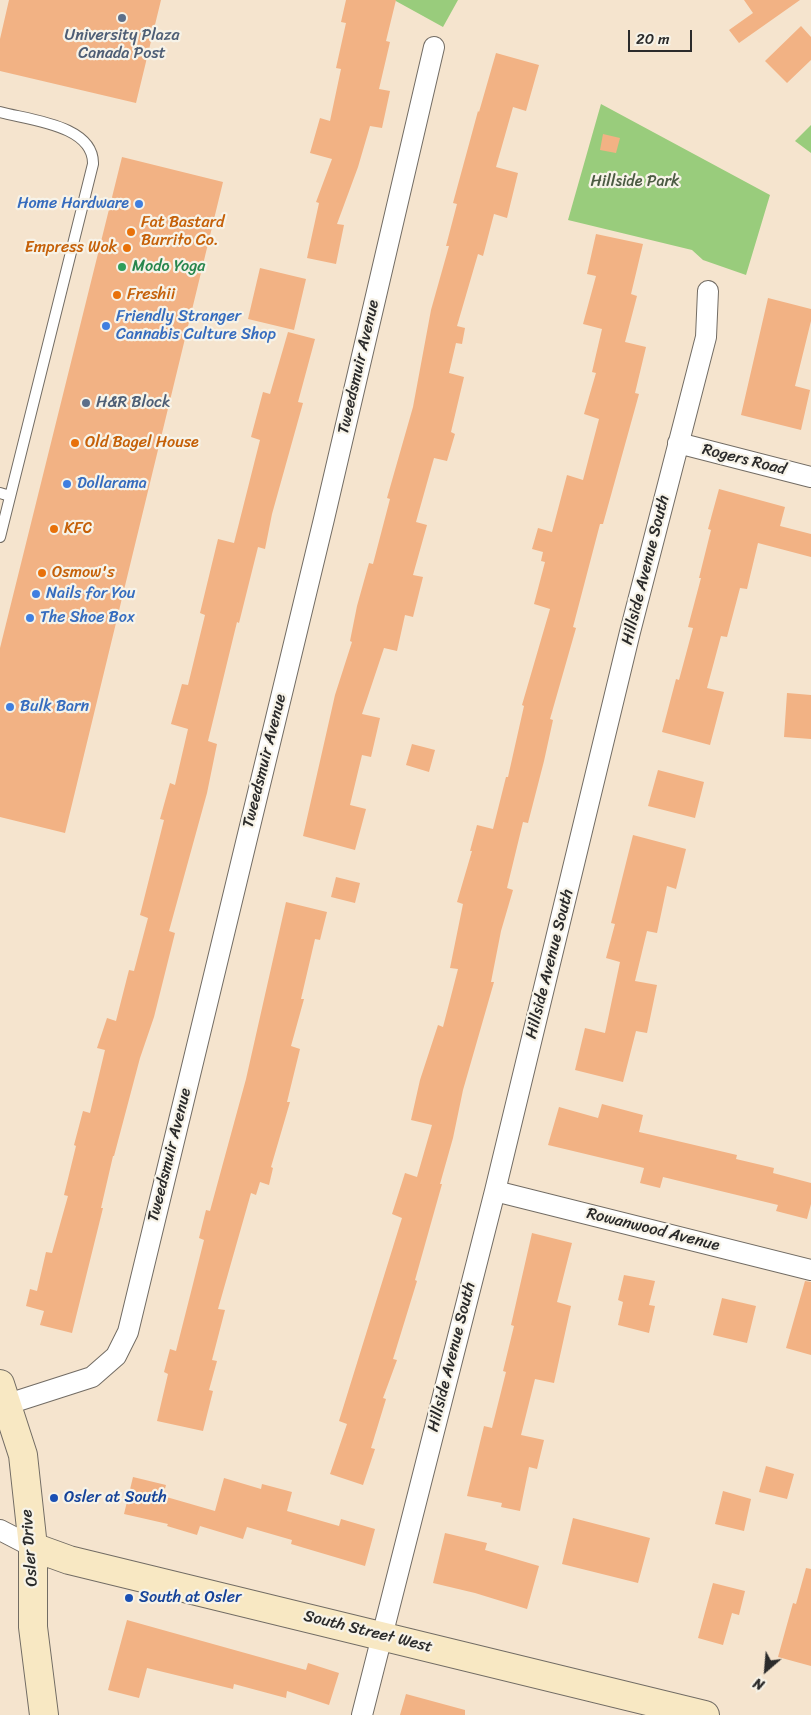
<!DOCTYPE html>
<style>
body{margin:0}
#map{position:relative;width:811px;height:1715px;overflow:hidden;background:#f5e4ce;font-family:Sriracha,sans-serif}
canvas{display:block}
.north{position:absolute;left:741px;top:1645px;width:50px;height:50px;-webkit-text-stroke:4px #f7f3e8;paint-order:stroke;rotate:207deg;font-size:14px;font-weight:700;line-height:20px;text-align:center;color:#2b2b2b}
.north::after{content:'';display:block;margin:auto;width:18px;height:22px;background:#2b2b2b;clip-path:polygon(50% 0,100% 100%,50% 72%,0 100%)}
.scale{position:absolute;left:628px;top:30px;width:64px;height:22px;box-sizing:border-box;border:2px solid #2b2b2b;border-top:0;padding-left:6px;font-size:15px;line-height:18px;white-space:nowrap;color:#2b2b2b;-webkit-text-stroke:4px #f7f3e8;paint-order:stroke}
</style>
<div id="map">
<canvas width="811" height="1715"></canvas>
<div class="north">N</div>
<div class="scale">20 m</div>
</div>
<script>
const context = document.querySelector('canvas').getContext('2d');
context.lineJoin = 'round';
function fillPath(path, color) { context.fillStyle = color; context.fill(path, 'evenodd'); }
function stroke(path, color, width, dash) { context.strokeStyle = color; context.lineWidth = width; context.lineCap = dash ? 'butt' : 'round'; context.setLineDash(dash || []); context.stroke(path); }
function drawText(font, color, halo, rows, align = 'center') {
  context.font = font + ' Sriracha,sans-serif'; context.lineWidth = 4.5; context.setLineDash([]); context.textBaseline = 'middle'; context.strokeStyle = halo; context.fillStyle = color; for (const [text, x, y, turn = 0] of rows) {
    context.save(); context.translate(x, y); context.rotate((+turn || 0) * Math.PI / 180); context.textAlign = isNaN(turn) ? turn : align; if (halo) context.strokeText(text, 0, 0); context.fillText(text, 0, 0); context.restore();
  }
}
fillPath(new Path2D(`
 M394,0H458L443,27Z
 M601,104L770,195L746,275L703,260L692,250L568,220Z
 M811,125V153L795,141Z`), '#99cc7c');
fillPath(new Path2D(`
 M9,0H161L136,103L0,71V39Z
 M346,0H396L386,41L390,42L379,89L390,91L382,128L370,126L358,167L337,224L344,225L336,264L307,258L319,203L316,202L332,159L310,153L320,118L330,121L341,69L336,68L346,23L341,22Z
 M744,0H800L739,43L729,30L753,13Z
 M801,26L811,37V60L787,83L765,61Z
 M496,53L539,65L526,111L513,107L496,167L518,173L507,218L494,214L483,256L478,254L457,326L465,328L462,344L456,343L449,373L464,377L451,432L455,434L447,461L434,458L416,522L427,525L413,575L423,577L413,617L405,615L397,651L384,648L362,714L380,718L371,757L362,755L350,805L366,809L355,850L303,836L335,695L352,642L350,641L357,606L369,563L373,564L390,499L387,498L413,407L431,310L449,246H446L457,204L453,203L478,111L479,112Z
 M603,134L620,138L616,153L600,150Z
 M122,157L223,182L65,833L0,817V648Z
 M596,234L643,244L631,294L637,296L625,342L646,347L635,393L639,394L603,524H600L573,627L576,628L550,719L553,720L544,761L528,823L523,822L507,888L513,890L501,931L491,982H494L463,1090L453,1138L440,1184H442L415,1280L417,1281L393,1359L397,1360L383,1398L386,1399L371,1448L375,1449L363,1485L330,1474L347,1424L339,1421L402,1218L392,1214L405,1173L417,1177L432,1125L411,1120L420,1080L438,1025L443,1027L458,969L450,968L463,904L457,902L472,851H470L477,825L493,829L506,777H508L524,706L522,705L550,609L534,604L545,562L541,561L543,552L532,549L538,528L552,532L567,475L583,480L599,419L584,414L596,373L592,372L602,329L583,324L596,276L587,274Z
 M260,268L306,279L294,330L248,319Z
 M768,298L811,309V321L795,386L810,390L801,430L741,415Z
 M288,332L315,339L298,402L303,403L272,514L265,549L258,547L239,623L237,622L208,741L217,744L207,793L169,931L175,933L154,1017L140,1058L114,1156H113L101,1208H103L72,1333L40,1325L44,1311L26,1306L30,1289L37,1291L46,1252L52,1253L68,1196L64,1195L76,1146L74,1145L83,1111L90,1113L105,1050L97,1048L107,1018L116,1021L129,970L134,971L148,918L140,915L164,820L160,819L170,783L175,785L188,729L171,724L182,684L188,685L205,615L200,613L218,539L234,543L260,440L251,437L263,392L270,394Z
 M719,489L785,507L780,526L811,534V557L758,543L747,589L740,588L727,637L721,636L707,688L724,692L710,745L662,732L676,679L679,680L693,628L688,627L701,578H699L711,530L708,529Z
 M787,693L811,695V739L784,737Z
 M412,744L435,750L429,772L406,765Z
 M658,770L704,782L695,818L648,806Z
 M633,835L686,849L676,889L667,886L657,933L647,931L635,981L657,985L647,1033L636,1031L623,1082L575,1070L585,1028L605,1033L620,962L606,958L615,924L611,923Z
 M336,877L360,883L355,903L331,897Z
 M286,902L327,912L320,940L315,939L301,999H304L291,1046L300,1049L287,1102H290L271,1167L273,1168L269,1185L260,1182L256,1195L251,1193L218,1309L225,1310L212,1360L217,1361L209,1390L213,1391L203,1431L157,1421L168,1374L164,1372L170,1349L176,1351L192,1288L204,1240L199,1238L206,1210L210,1211L246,1079Z
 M602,1104L643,1115L639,1132L737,1155L736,1159L774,1168L773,1173L811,1183V1204L807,1219L776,1211L778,1205L663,1177L660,1188L640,1183L644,1168L548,1145L559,1107L598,1118Z
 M532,1233L572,1243L557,1302L571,1306L554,1383L535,1379L521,1435L544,1440L537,1469L529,1467L520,1511L501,1507L502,1503L467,1496L484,1426L492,1428L506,1372L503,1371L514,1326L511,1325Z
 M624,1275L655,1281L649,1305L655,1306L649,1333L618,1325L623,1302L618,1300Z
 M805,1281L811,1282V1355L786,1348Z
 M722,1298L756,1306L747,1343L713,1335Z
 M766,1466L794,1474L787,1499L759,1492Z
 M133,1477L166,1485L163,1496L215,1511L224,1478L261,1489L262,1484L292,1492L287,1511L339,1526L341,1519L375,1529L365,1566L291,1544L292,1540L247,1527L243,1539L200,1526L197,1535L167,1526L168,1524L124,1514Z
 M723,1491L751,1499L744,1531L715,1524Z
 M573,1518L650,1538L638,1583L562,1564Z
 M445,1533L487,1543L485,1550L539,1566L527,1609L475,1593L433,1583Z
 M806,1568L811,1569V1666L778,1657L793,1603L796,1604Z
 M713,1583L745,1591L739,1615L732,1613L723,1645L698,1638Z
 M127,1620L306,1670L308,1663L339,1673L329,1705L287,1691L286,1698L234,1684L233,1689L147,1668L139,1698L108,1690Z
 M406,1694L465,1710V1715H400Z`), '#f2b284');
const lane = new Path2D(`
 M0,112C29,120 94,125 93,164L0,537
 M0,493L10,496`);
const street = new Path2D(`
 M678,443L811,477
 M495,1191L811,1270
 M8,1404L92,1377L116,1356L128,1332L324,519L434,47
 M0,1530L33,1547
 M362,1715L495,1191L630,632L706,337L708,291`);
const secondary = new Path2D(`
 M0,1384L23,1455L33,1547V1627L44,1715
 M33,1547L69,1560L705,1715`);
stroke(lane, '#726c64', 12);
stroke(street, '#726c64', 22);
stroke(secondary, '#726c64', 30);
stroke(lane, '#fff', 10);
stroke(street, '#fff', 20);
stroke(secondary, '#f8e8c3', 28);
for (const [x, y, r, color] of [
 [122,18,5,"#5c6f8a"],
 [139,204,5,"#3f7fe0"],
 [131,232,5,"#e8710a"],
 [127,248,5,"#e8710a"],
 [122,267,5,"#2e9e5b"],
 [117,295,5,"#e8710a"],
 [106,326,5,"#3f7fe0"],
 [86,403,5,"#5c6f8a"],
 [75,443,5,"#e8710a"],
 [67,484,5,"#3f7fe0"],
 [54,529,5,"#e8710a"],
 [42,573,5,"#e8710a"],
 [36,594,5,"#3f7fe0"],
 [30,618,5,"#3f7fe0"],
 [10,707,5,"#3f7fe0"],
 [54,1498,5,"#1a4fb4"],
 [129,1598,5,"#1a4fb4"]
]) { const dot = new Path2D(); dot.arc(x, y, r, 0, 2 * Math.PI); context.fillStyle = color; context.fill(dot); stroke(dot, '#f7f3e8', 2); }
drawText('16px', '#4e5e75', '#f7f3e8', [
 ["University Plaza",122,36],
 ["Canada Post",122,54],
 ["H&R Block",96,403,"left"]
]);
drawText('16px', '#4c5b43', '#f7f3e8', [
 ["Hillside Park",635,182]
]);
drawText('16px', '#366cbe', '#f7f3e8', [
 ["Home Hardware",129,204,"right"],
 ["Friendly Stranger",116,317],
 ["Cannabis Culture Shop",116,335],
 ["Dollarama",77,484],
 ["Nails for You",46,594],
 ["The Shoe Box",40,618],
 ["Bulk Barn",20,707]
], 'left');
drawText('16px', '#c56008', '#f7f3e8', [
 ["Fat Bastard",141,223],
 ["Burrito Co.",141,241],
 ["Empress Wok",117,248,"right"],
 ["Freshii",127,295],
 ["Old Bagel House",85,443],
 ["KFC",64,529],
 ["Osmow's",52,573]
], 'left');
drawText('16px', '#27864d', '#f7f3e8', [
 ["Modo Yoga",132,267]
], 'left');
drawText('16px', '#2b2b2b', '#f7f3e8', [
 ["Tweedsmuir Avenue",359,367,-77],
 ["Rogers Road",744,460,14],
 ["Hillside Avenue South",646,570,-76],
 ["Tweedsmuir Avenue",265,761,-76],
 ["Hillside Avenue South",550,964,-76],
 ["Tweedsmuir Avenue",170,1155,-76],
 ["Rowanwood Avenue",653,1230,14],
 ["Hillside Avenue South",452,1357,-76],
 ["Osler Drive",30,1548,-94],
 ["South Street West",368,1632,14]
]);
drawText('16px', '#164399', '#f7f3e8', [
 ["Osler at South",64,1498],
 ["South at Osler",139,1598]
], 'left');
</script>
